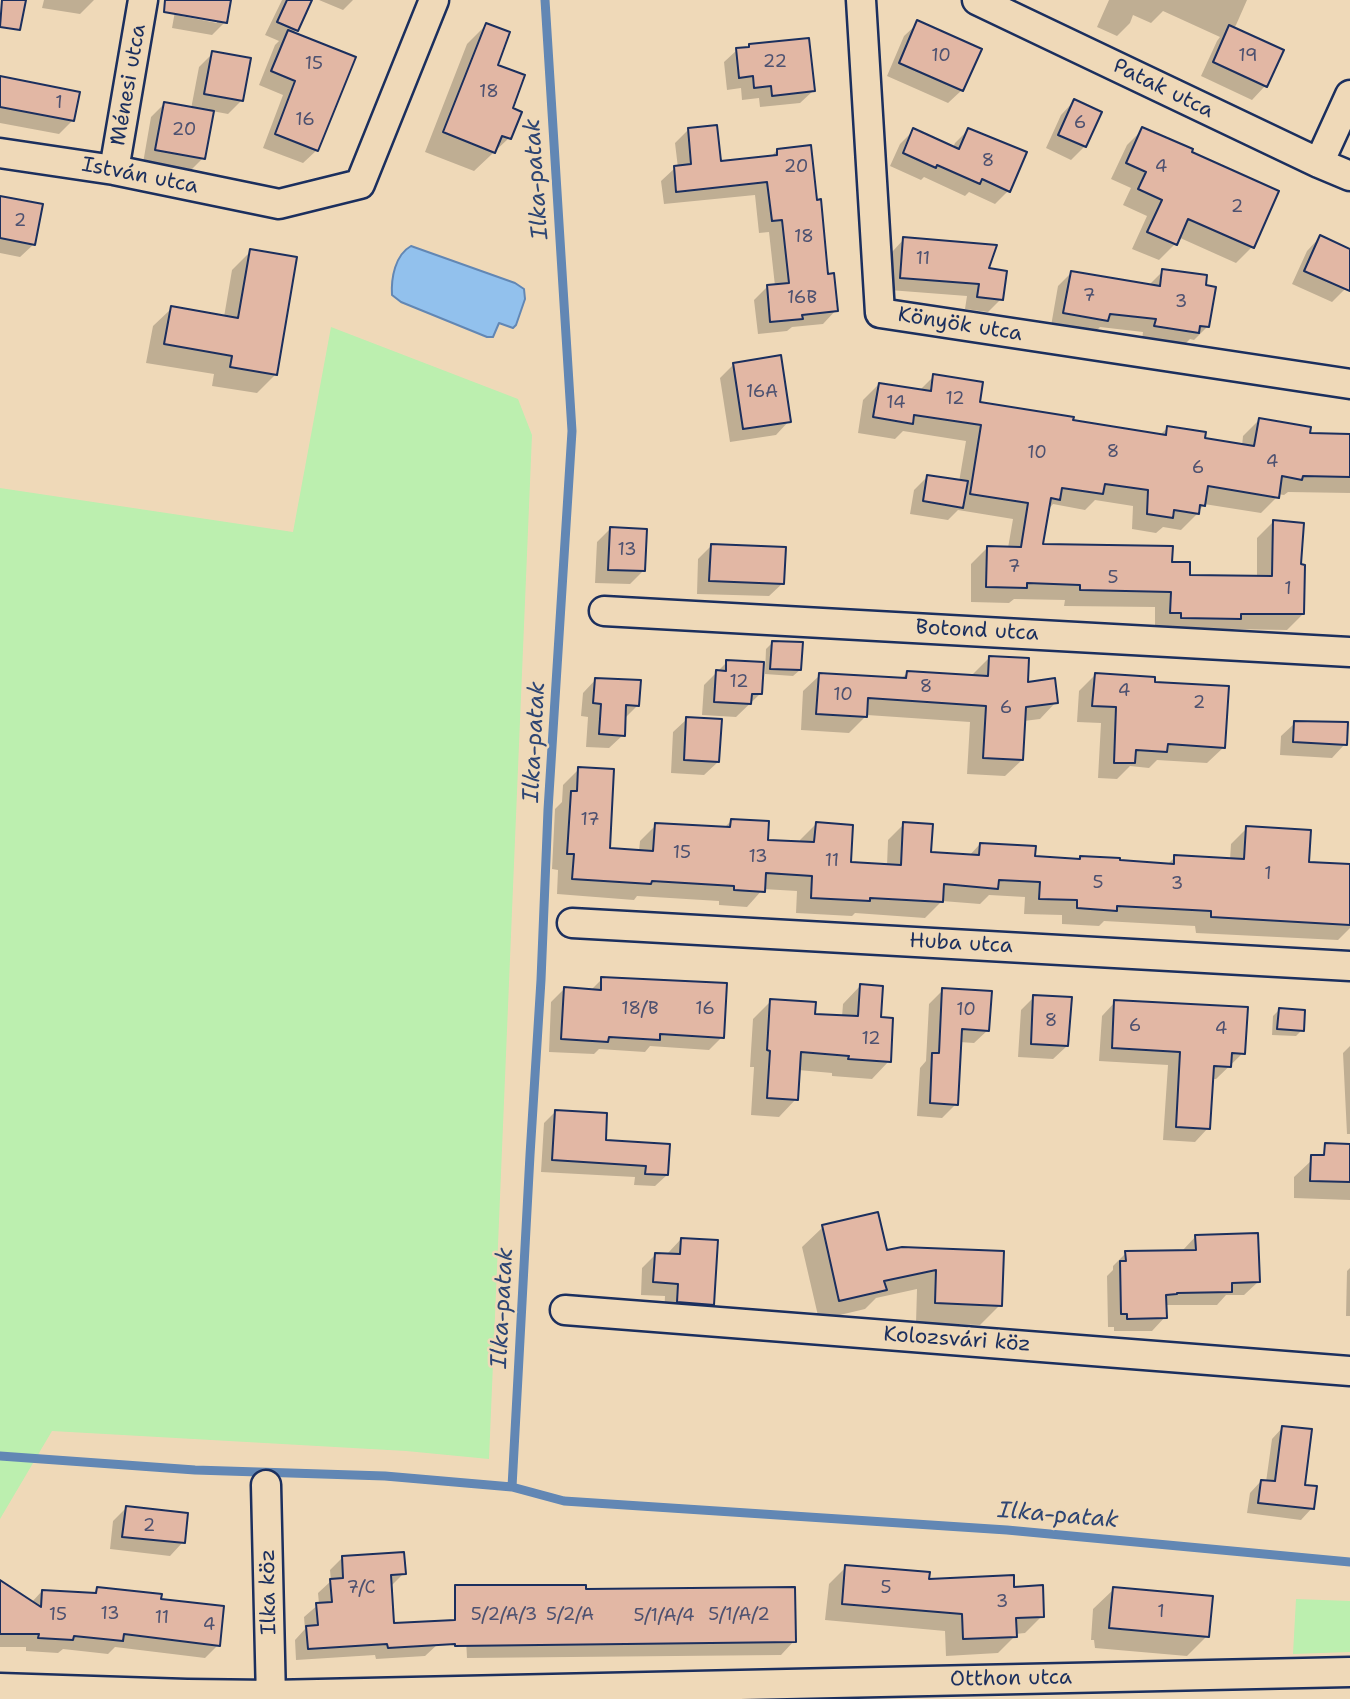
<!DOCTYPE html>
<meta charset="utf-8">
<style>
body{margin:0}
canvas{display:block;background:#efd9b8}
</style>
<canvas width="1350" height="1699"></canvas>
<script>
const context = document.querySelector('canvas').getContext('2d');
context.lineJoin = 'round';
function fillPath(path, color) { context.fillStyle = color; context.fill(path, 'evenodd'); }
function stroke(path, color, width, dash) { context.strokeStyle = color; context.lineWidth = width; context.lineCap = dash ? 'butt' : 'round'; context.setLineDash(dash || []); context.stroke(path); }
function drawText(font, color, halo, rows, align = 'center') {
  context.font = font + ' "Shantell Sans",sans-serif'; context.lineWidth = 5; context.setLineDash([]); context.textBaseline = 'middle'; context.strokeStyle = halo; context.fillStyle = color; for (const [text, x, y, turn = 0] of rows) {
    context.save(); context.translate(x, y); context.rotate((+turn || 0) * Math.PI / 180); context.textAlign = isNaN(turn) ? turn : align; if (halo) context.strokeText(text, 0, 0); context.fillText(text, 0, 0); context.restore();
  }
}
fillPath(new Path2D(`
 M331,327L518,399L532,435L489,1459L406,1451L52,1431L0,1519V488L293,532Z
 M1296,1599L1350,1601V1652L1293,1654Z`), '#bcefaf');
const water = new Path2D(`
 M411,246L515,283L524,289L525,299L516,325L513,328L499,323L493,337H487L401,302L392,295C391,278 395,255 411,246Z`);
fillPath(water, '#92c1ed');
stroke(water, '#6287b4', 2);
fillPath(new Path2D(`
 M44,0H94L80,14L42,8Z
 M177,0H229L225,22L212,35L172,28ZM176,12L217,19V23L176,15Z
 M282,0H310L296,30L293,33L317,150L303,163L263,148L283,95L259,85L275,45L279,41L265,35Z
 M319,0H353L343,10Z
 M1109,0H1247L1236,25L1233,29L1281,51L1265,86L1252,100L1201,76L1217,41L1220,37L1163,11L1151,23L1133,15L1130,23L1117,36L1097,27Z
 M918,23L962,90L948,103L887,76L904,36Z
 M486,25L496,66L510,109L509,138L474,171L425,152L467,44Z
 M750,46L813,91L800,103L760,107L759,98L742,100L741,88L727,90L724,62L737,50L747,49Z
 M213,53L242,100L228,114L212,111L203,158L190,171L143,163L151,117L164,104L191,109L199,67Z
 M0,77L72,121L59,134L0,123Z
 M1074,101L1085,146L1071,160L1046,148L1061,115Z
 M1143,129L1252,247L1236,263L1178,237L1175,244L1159,260L1132,249L1147,216L1123,205L1131,188L1111,179L1127,145Z
 M688,130L719,163L770,158L777,150L827,276L836,310L823,324L792,327L787,331L758,334L754,300L767,287L775,286L769,232L759,233L755,195L664,204L661,181L675,168H678L675,143Z
 M914,130L953,148L955,143L968,130L1008,191L995,204L969,192L965,196L924,177L921,180L890,166L900,144Z
 M0,198L34,244L20,257L0,253Z
 M1320,237L1350,251V278L1345,289L1332,302L1292,284L1307,251Z
 M904,239L986,270L1001,299L988,312L965,309L967,296L889,290L892,252Z
 M251,251L276,374L257,393L212,386L214,374L146,363L153,326L172,308L224,317L232,270Z
 M1163,271L1204,287L1208,326L1194,340L1190,339L1184,345L1142,339L1143,332L1100,327L1093,334L1051,326L1058,286L1071,273L1150,284Z
 M734,364L789,421L776,435L730,442L720,378Z
 M934,376L978,403L1159,436L1168,427L1203,440L1242,446L1243,436L1259,420L1308,435H1350V493L1288,492L1284,495L1277,494V497L1261,513L1204,504L1197,514L1181,530L1163,527L1156,533L1132,529L1133,506L1095,500L1085,510L1053,504L1047,511L1041,546L1171,564L1188,577L1257,578V538L1273,522L1299,566L1303,614L1287,630L1228,629L1223,635L1155,628V607L1064,606L1065,600L1014,599L1009,603L971,602V564L987,548H1008L1013,519L958,510L948,520L910,514L914,490L928,476L959,482L966,441L903,431L895,439L858,433L863,400L879,384L919,391Z
 M610,529L643,571L630,584L595,583L597,542Z
 M711,546L783,583L769,596L697,594L698,559Z
 M773,642L800,670L793,676L765,674L766,649Z
 M989,658L1026,684L1056,702L1040,719L1024,721L1022,760L1005,776L967,774L970,722L867,715L849,733L801,730L803,691L820,675L901,679L907,673L973,677V674Z
 M727,662L760,694L736,717L702,715L704,685Z
 M1095,675L1153,683L1224,747L1207,763L1157,760L1149,768L1130,766L1117,779L1098,778L1101,723L1077,722L1079,691Z
 M596,679L638,705L624,719L623,735L609,748L586,747L588,717L581,716L583,693Z
 M687,719L718,762L704,775L671,773L673,732Z
 M1295,723L1345,744L1332,758L1280,755L1281,736Z
 M579,769L608,849L639,851L640,841L656,825L723,829L731,821L766,841L800,843V840L816,824L849,864L887,866L888,840L904,824L929,854L968,857L980,844L1033,858L1078,860L1081,858L1166,866L1175,857L1230,860L1231,844L1247,828L1307,863L1350,866V928L1338,940L1196,933L1195,926L1104,921L1099,926L1062,924V915L1024,914L1025,897L989,895L980,904L942,901L925,918L855,913L852,916L796,913L797,891L763,889L747,907L719,905V901L637,896L634,900L557,894L558,870L552,869L555,809L562,802L563,785Z
 M602,979L722,1037L709,1050L650,1046L645,1052L599,1049L594,1054L549,1052L551,1002L564,989L590,991Z
 M860,986L879,1019L889,1061L872,1079L832,1076V1073L798,1070L796,1099L779,1117L751,1115L754,1067H750L753,1019L771,1001L813,1016L842,1017L843,1004Z
 M943,990L988,1030L974,1043L959,1042L956,1104L942,1118L917,1116L920,1068L926,1061L929,1004Z
 M1034,997L1067,1046L1053,1059L1018,1057L1021,1010Z
 M1115,1002L1243,1053L1216,1079H1211L1208,1128L1195,1142L1163,1140L1168,1065L1099,1061L1102,1016Z
 M1279,1010L1302,1030L1296,1036L1272,1035L1273,1016Z
 M1350,1046V1134H1347L1343,1053Z
 M556,1111L604,1142L667,1175L655,1186L634,1185L635,1177L541,1172L544,1123Z
 M1312,1160L1350,1161V1200L1294,1198V1177Z
 M823,1227L885,1252L902,1248L1000,1305L980,1325L916,1323L917,1289L876,1298L865,1309L819,1320L802,1247Z
 M1196,1236L1258,1282L1244,1295H1226L1217,1305H1165V1317L1152,1331H1114V1327H1108L1107,1276L1113,1270V1266L1126,1253L1183,1252V1250Z
 M681,1239L712,1304L699,1317L664,1315L665,1296L641,1295L642,1268L656,1254L668,1255V1253Z
 M1350,1268V1316H1346L1347,1271Z
 M1283,1427L1312,1508L1301,1520L1247,1513L1250,1493L1261,1481L1266,1482L1272,1439Z
 M126,1508L183,1542L170,1556L110,1549L113,1521Z
 M343,1557L404,1573L391,1586L392,1625L438,1644L425,1656L376,1659L375,1655L296,1660L295,1640L305,1629L304,1617L319,1604L318,1593L331,1581L330,1570Z
 M846,1567L928,1581L1013,1588L1042,1616L1025,1633L1015,1634V1636L998,1653L946,1656L945,1631L825,1620L829,1584Z
 M0,1582L31,1603L42,1591L92,1595L98,1589L159,1600L218,1645L205,1658L115,1647L108,1654L63,1649L58,1653L26,1651V1647H0Z
 M1114,1589L1207,1636L1187,1656L1095,1648L1094,1640H1091L1093,1609Z
 M584,1591L794,1641L781,1655L467,1658L464,1600Z`), '#0003');
stroke(new Path2D(`
 M0,1456L195,1470L385,1476L512,1487L564,1501L1007,1530L1350,1562
 M512,1487L530,1155L541,980L548,810L572,431L545,0`), '#6287b4', 9);
const building = new Path2D(`
 M2,0H26L20,30L0,27Z
 M165,0H231L227,23L164,12Z
 M287,0H312L298,31L277,22Z
 M917,20L982,49L963,91L899,63Z
 M486,23L510,32L498,65L525,75L513,108L522,112L511,139L502,136L495,153L443,132Z
 M1229,25L1284,50L1267,87L1213,62Z
 M288,30L356,57L318,151L275,134L295,81L271,71Z
 M809,38L815,91L772,96L771,86L754,88L753,76L739,78L736,48L749,47V44Z
 M212,51L251,58L243,101L204,94Z
 M0,76L80,92L74,121L0,107Z
 M1074,99L1102,112L1086,147L1058,135Z
 M164,102L214,111L205,159L155,150Z
 M717,125L721,161L777,155V149L811,145L817,200L821,199L828,274L834,273L838,311L802,315L803,319L770,322L767,285L789,283L782,220L772,221L767,182L676,192L674,166L691,164L688,128Z
 M1142,127L1193,149L1192,152L1279,191L1254,248L1188,219L1177,245L1147,232L1162,200L1138,189L1146,172L1126,163Z
 M913,128L959,149L968,128L1027,152L1010,192L982,179L980,184L937,165L936,168L903,153Z
 M0,196L43,204L35,245L0,238Z
 M1320,235L1350,249V291L1304,271Z
 M903,237L997,245L989,268L1007,271L1003,300L977,297L979,284L900,278Z
 M250,249L297,257L277,375L230,367L232,356L164,344L171,306L238,318Z
 M1162,269L1207,275L1206,285L1216,287L1209,327L1200,326L1199,333L1154,326L1156,319L1110,314L1108,321L1063,313L1071,271L1160,286Z
 M781,355L791,422L743,429L733,363Z
 M933,374L983,382L980,402L1074,417L1073,420L1166,435L1167,426L1206,432L1205,438L1254,446L1259,418L1311,427L1310,433L1350,434V477L1303,476L1302,480L1282,476L1279,498L1208,486L1205,506L1200,505L1199,514L1174,510L1173,518L1147,514L1148,490L1105,484L1103,494L1062,488L1060,500L1051,498L1043,544L1173,546L1172,562H1190V575L1272,576L1273,520L1304,523L1301,564L1305,565L1304,614H1241V619L1181,618V613H1170L1171,592L1080,590V585L1027,583V588L986,587L987,546L1021,547L1028,503L970,494L981,425L914,415L913,424L873,417L879,383L931,391Z
 M927,475L968,481L963,508L923,501Z
 M610,527L647,529L645,571L608,570Z
 M711,544L786,547L784,584L709,581Z
 M772,641L803,642L801,670L770,669Z
 M989,656L1029,658L1028,682L1055,678L1058,703L1026,707L1023,760L983,758L986,706L868,698L867,717L816,714L819,673L906,678L907,671L988,676Z
 M726,660L764,662L762,694H752L751,704L714,702L716,670L726,671Z
 M1095,673L1155,677V682L1229,686L1225,748L1168,744L1167,752L1136,750L1135,763H1114L1116,707L1092,706Z
 M595,678L641,680L639,706L626,705L625,736L599,734L601,704L593,703Z
 M686,717L722,719L719,762L684,760Z
 M1294,721L1348,722L1347,745L1293,742Z
 M578,767L614,769L610,848L653,851L655,823L730,827L731,819L769,821L768,840L814,842L816,822L853,825L851,862L901,865L903,822L933,824L931,852L979,855L980,843L1036,846L1035,856L1080,859V856L1120,858V860L1174,864V855L1244,859L1246,826L1311,830L1309,862L1350,864V925L1211,917V911L1117,906V911L1077,908V900L1039,899L1040,882L999,880L998,889L944,884L943,902L870,898V901L811,898L812,876L766,873L765,892L734,890V886L652,881L651,884L572,879L574,854H567L571,791H577Z
 M601,977L727,983L724,1038L660,1034V1040L609,1037L608,1042L561,1039L564,987L601,990Z
 M860,984L883,986L881,1017L893,1018L891,1062L848,1059L849,1056L801,1052L798,1100L767,1098L770,1051L767,1050L770,999L816,1002L815,1014L858,1016Z
 M942,988L992,991L989,1031L962,1029L958,1105L930,1103L932,1053H939Z
 M1033,995L1072,997L1068,1046L1031,1044Z
 M1114,1000L1248,1007L1245,1054L1232,1053L1231,1067L1214,1066L1210,1129L1176,1127L1180,1052L1112,1048Z
 M1279,1008L1305,1010L1304,1031L1277,1029Z
 M555,1110L607,1113L606,1140L670,1144L668,1175L645,1174L646,1166L552,1160Z
 M1325,1143L1350,1144V1182L1310,1181L1311,1155H1324Z
 M878,1212L887,1250L902,1247L1004,1251L1002,1306L935,1303L936,1270L884,1281L887,1290L839,1301L822,1225Z
 M1258,1233L1260,1282L1232,1283V1292L1177,1293V1294L1166,1295L1167,1318L1127,1319V1314H1121L1120,1261H1126L1125,1251L1196,1250L1195,1235Z
 M681,1238L718,1240L714,1305L677,1302L678,1284L653,1282L655,1253L680,1254Z
 M1282,1426L1312,1429L1305,1485L1317,1486L1314,1509L1258,1503L1261,1480L1275,1481Z
 M126,1506L188,1513L185,1543L122,1537Z
 M404,1552L406,1574L391,1575L394,1623L455,1620V1585H586V1589L795,1587L796,1642L455,1646V1644L388,1648L387,1644L308,1649L306,1626L318,1625L316,1603L332,1602L330,1579L343,1578L342,1556Z
 M845,1565L930,1572L929,1579L1014,1575V1587L1043,1585L1044,1617L1016,1618L1017,1637L963,1639L962,1614L842,1604Z
 M0,1580L41,1607L42,1590L96,1593L97,1587L162,1594L161,1599L224,1606L220,1646L124,1634L123,1641L74,1636L73,1640L38,1638L39,1634H0Z
 M1113,1587L1213,1596L1209,1637L1109,1628Z`);
fillPath(building, '#e2b7a4');
stroke(building, '#1b2f5e', 2);
const minor = new Path2D(`
 M861,0L880,313L1350,384
 M977,0L1319,163L1350,176
 M0,153L114,170L279,204L360,184L434,0
 M1319,163L1350,95
 M114,170L143,0
 M604,611L1350,652
 M572,923L1350,966
 M565,1310L1350,1371
 M266,1485L271,1699
 M0,1688L187,1694L271,1695L1350,1672`);
stroke(minor, '#1b2f5e', 33);
stroke(minor, '#efd9b8', 28);
drawText('18px', '#4d5170', null, [
 ["10",941,56],
 ["19",1248,56],
 ["22",775,62],
 ["15",314,64],
 ["18",489,92],
 ["1",59,103],
 ["16",305,120],
 ["6",1080,123],
 ["20",184,130],
 ["8",988,161],
 ["20",796,167],
 ["4",1161,167],
 ["2",1237,207],
 ["2",20,221],
 ["18",804,237],
 ["11",923,259],
 ["7",1089,296],
 ["16B",802,298],
 ["3",1181,302],
 ["16A",762,392],
 ["12",955,399],
 ["14",896,403],
 ["8",1113,452],
 ["10",1037,453],
 ["4",1272,462],
 ["6",1198,468],
 ["13",627,550],
 ["7",1014,567],
 ["5",1113,578],
 ["1",1288,589],
 ["12",739,682],
 ["8",926,687],
 ["4",1124,691],
 ["10",843,695],
 ["2",1199,703],
 ["6",1006,708],
 ["17",590,820],
 ["15",682,853],
 ["13",758,857],
 ["11",832,861],
 ["1",1268,874],
 ["5",1098,883],
 ["3",1177,884],
 ["18/B",640,1009],
 ["16",705,1009],
 ["10",966,1010],
 ["8",1051,1021],
 ["6",1135,1026],
 ["4",1221,1029],
 ["12",871,1039],
 ["2",149,1526],
 ["7/C",361,1588],
 ["5",886,1588],
 ["3",1002,1602],
 ["1",1161,1612],
 ["13",110,1614],
 ["15",58,1615],
 ["5/2/A/3",504,1615],
 ["5/2/A",570,1615],
 ["5/1/A/2",739,1615],
 ["5/1/A/4",664,1616],
 ["11",162,1618],
 ["4",209,1625]
]);
drawText('21px', '#1b2f5e', '#efd9b8', [
 ["Ménesi utca",129,85,-80],
 ["Patak utca",1163,89,26],
 ["István utca",140,176,11],
 ["Könyök utca",960,325,9],
 ["Botond utca",977,631,3],
 ["Huba utca",961,944,3],
 ["Kolozsvári köz",957,1340,4],
 ["Ilka köz",269,1592,-91],
 ["Otthon utca",1011,1679,-1]
]);
drawText('italic 23px', '#2d4573', '#efd9b8', [
 ["Ilka-patak",537,179,-94],
 ["Ilka-patak",535,742,-87],
 ["Ilka-patak",503,1308,-87],
 ["Ilka-patak",1058,1516,5]
]);
</script>
